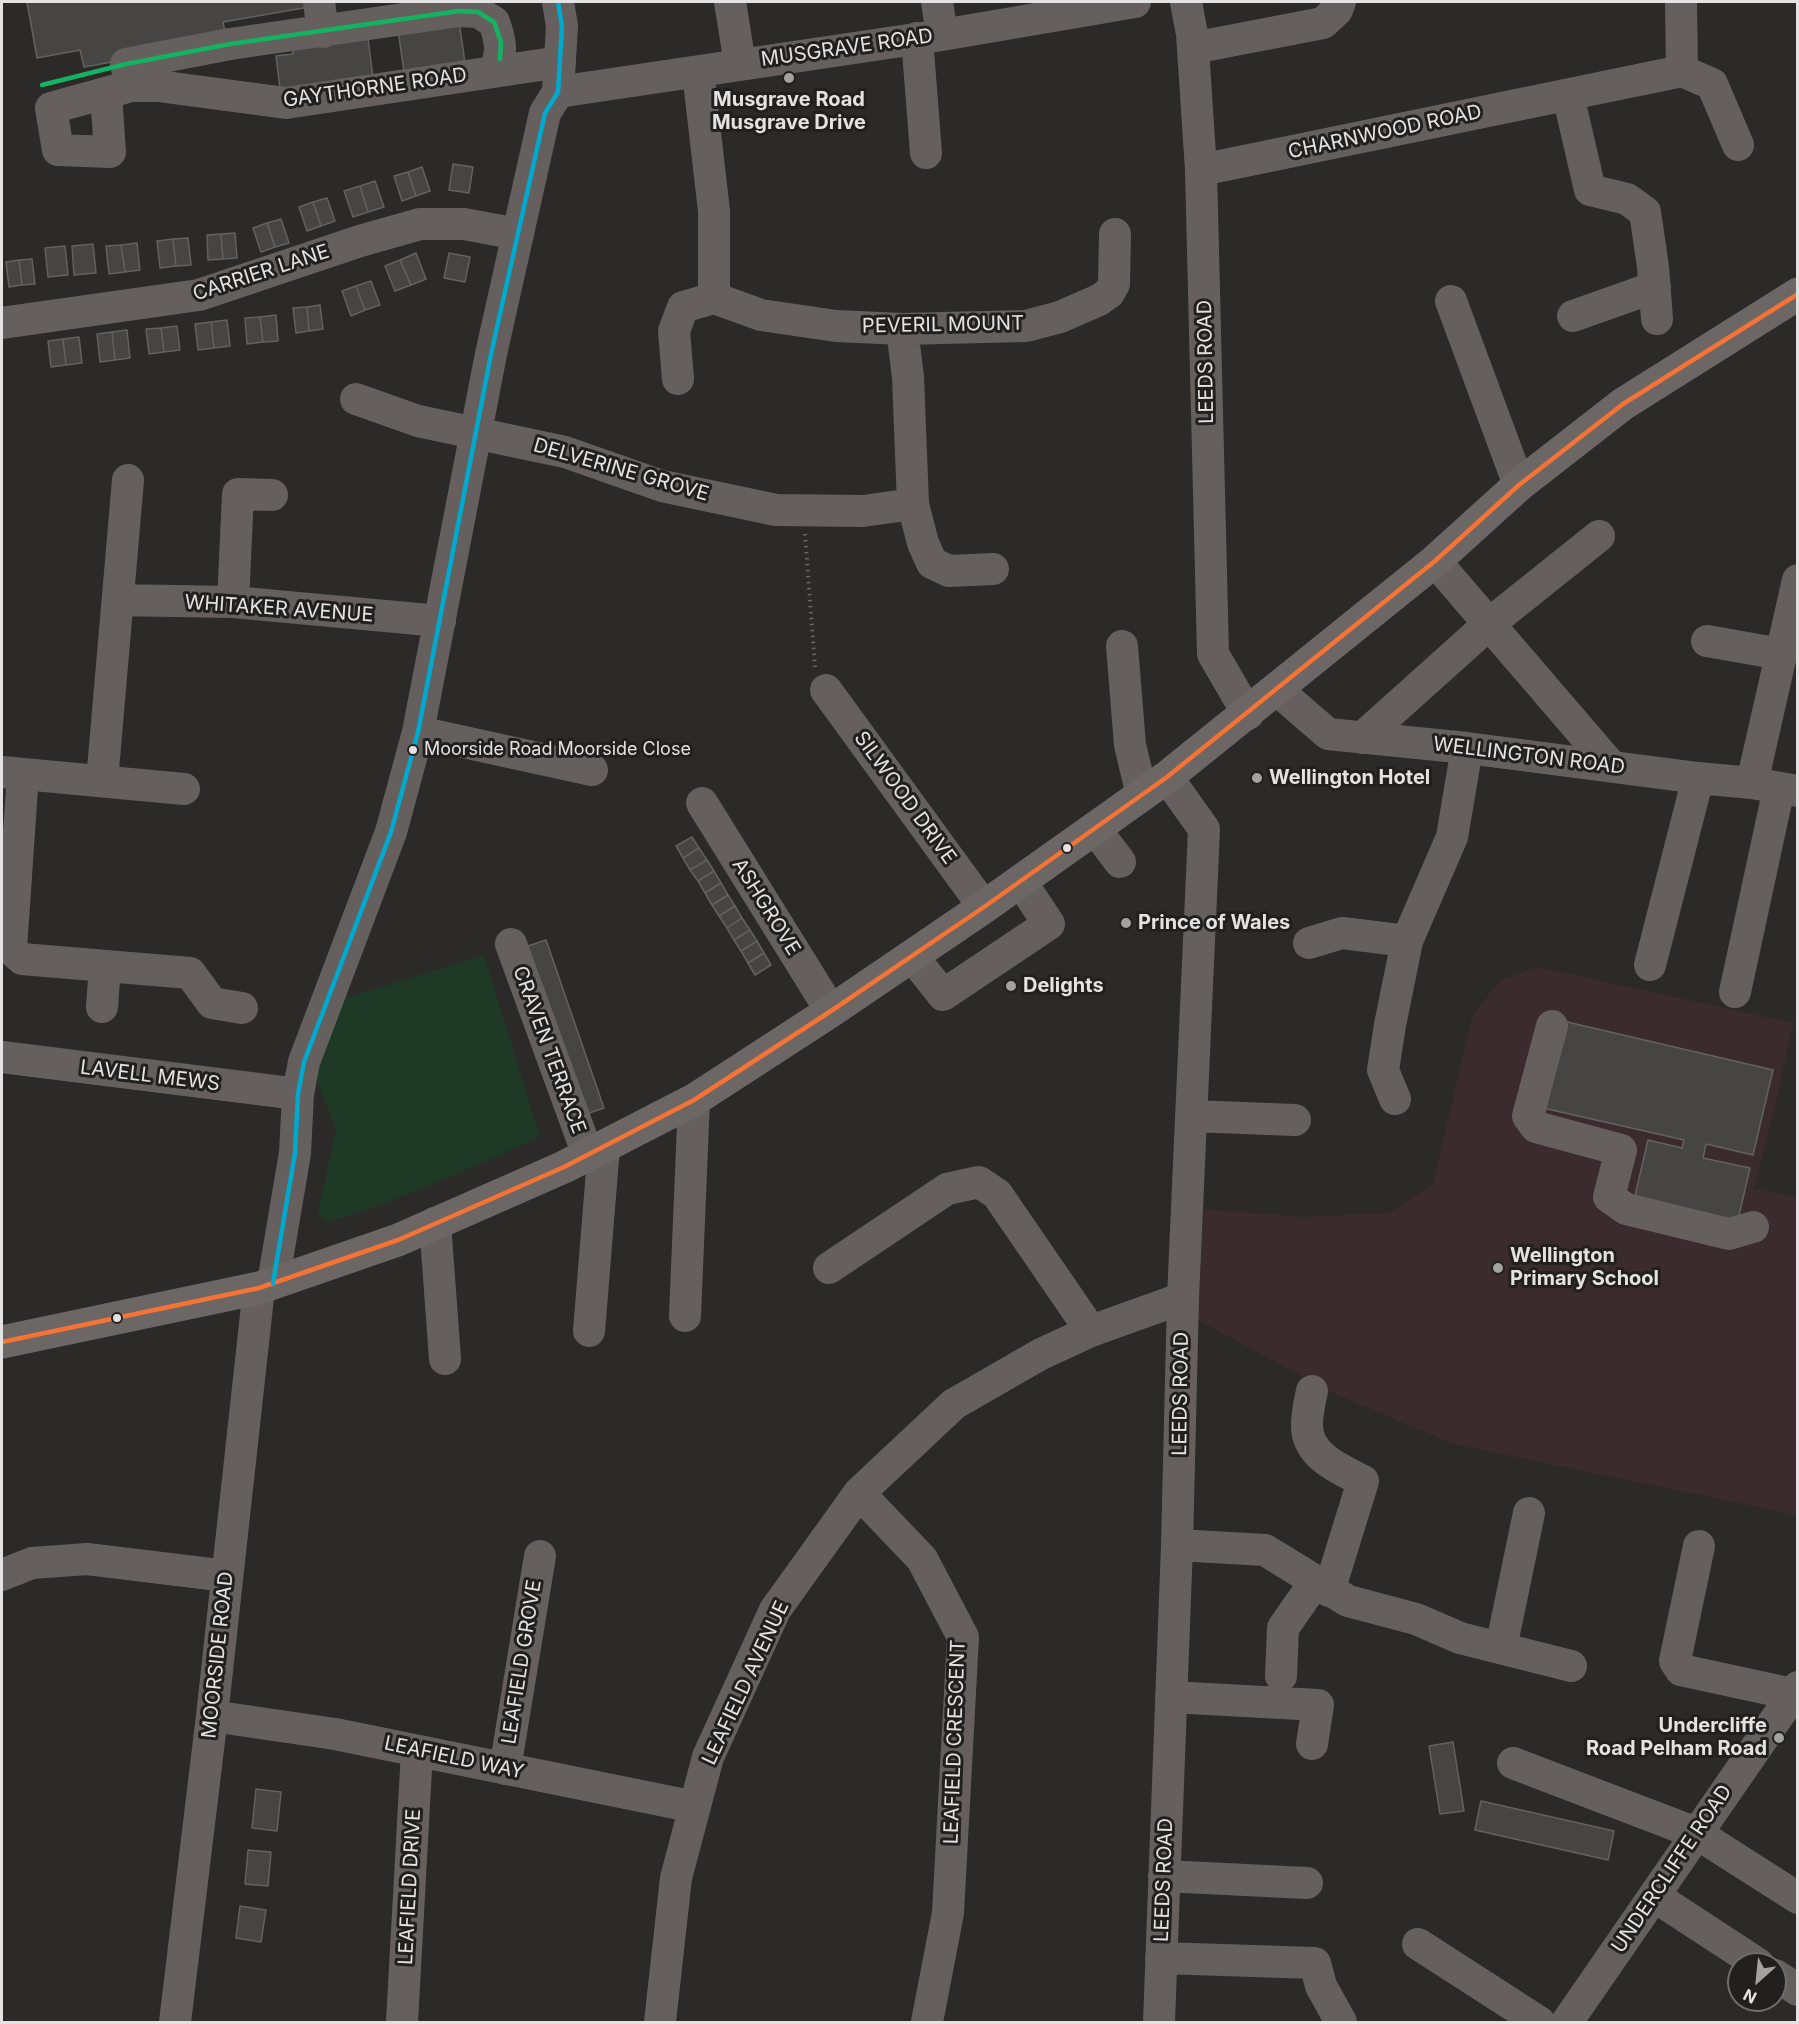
<!DOCTYPE html>
<style>
body{margin:0}
#map{position:relative;width:1799px;height:2024px;overflow:hidden;background:#2b2a29;font-family:Inter,sans-serif}
canvas{display:block}
.frame{position:absolute;inset:0;border:3px solid #e4e2e2;pointer-events:none}
.north{position:absolute;left:1727px;top:1952px;width:60px;height:60px;box-sizing:border-box;background:#22201f;border:2px solid #706e6d;border-radius:50%;rotate:207deg;font-size:16px;font-weight:700;line-height:24px;text-align:center;color:#e4e2e2}
.north::after{content:'';display:block;margin:auto;width:21px;height:27px;background:#a3a2a1;clip-path:polygon(50% 0,100% 100%,50% 72%,0 100%)}
</style>
<div id="map">
<canvas width="1799" height="2024"></canvas>
<div class="frame"></div>
<div class="north">N</div>
</div>
<script>
const context = document.querySelector('canvas').getContext('2d');
context.lineJoin = 'round';
function fillPath(path, color) { context.fillStyle = color; context.fill(path, 'evenodd'); }
function stroke(path, color, width, dash) { context.strokeStyle = color; context.lineWidth = width; context.lineCap = dash ? 'butt' : 'round'; context.setLineDash(dash || []); context.stroke(path); }
function drawText(font, color, halo, rows, align = 'center') {
  context.font = font + ' Inter,sans-serif'; context.lineWidth = 6; context.setLineDash([]); context.textBaseline = 'middle'; context.strokeStyle = halo; context.fillStyle = color; for (const [text, x, y, turn = 0] of rows) {
    context.save(); context.translate(x, y); context.rotate((+turn || 0) * Math.PI / 180); context.textAlign = isNaN(turn) ? turn : align; if (halo) context.strokeText(text, 0, 0); context.fillText(text, 0, 0); context.restore();
  }
}
fillPath(new Path2D(`
 M1538,967L1793,1023L1778,1093L1754,1189L1797,1197V1515L1453,1444L1333,1393L1194,1318L1202,1209L1303,1217L1389,1213L1433,1184L1472,1017L1499,981Z`), '#3c2b2e');
fillPath(new Path2D(`
 M484,955L540,1137C470,1168 400,1201 326,1222L318,1213L336,1130L315,1076L343,999Z`), '#1e3a26');
const building = new Path2D(`
 M27,2H308L309,7L223,22L225,32L218,43L84,67L80,50L37,58Z
 M459,21L465,63L404,72L398,30Z
 M367,30L373,78L280,89L276,56L293,54L291,39Z
 M453,164L473,167L469,193L449,190Z
 M422,167L430,191L416,196L408,172Z
 M408,172L416,196L402,201L394,176Z
 M375,181L384,207L368,212L360,186Z
 M360,186L368,212L353,217L344,191Z
 M327,198L335,221L321,226L313,202Z
 M313,202L321,226L307,231L299,207Z
 M281,219L289,243L275,247L267,223Z
 M267,223L275,247L261,252L253,228Z
 M235,233L237,258L223,259L221,234Z
 M221,234L223,259L208,260L207,235Z
 M188,238L191,265L176,266L173,239Z
 M173,239L176,266L160,268L157,241Z
 M137,243L140,270L125,272L121,245Z
 M93,244L96,273L74,275L72,246Z
 M121,245L125,272L109,274L106,246Z
 M65,246L68,275L48,277L45,248Z
 M416,253L426,279L411,285L400,260Z
 M449,253L470,257L465,282L444,278Z
 M32,259L35,284L22,285L19,260Z
 M19,260L22,285L9,287L6,262Z
 M400,260L411,285L395,291L385,266Z
 M371,281L380,305L365,310L356,286Z
 M356,286L365,310L351,316L342,291Z
 M320,305L323,329L309,331L307,307Z
 M307,307L309,331L296,333L293,308Z
 M276,315L278,341L263,342L260,317Z
 M260,317L263,342L247,344L245,318Z
 M227,320L230,346L214,348L211,322Z
 M211,322L214,348L198,350L195,324Z
 M177,326L180,350L164,352L161,328Z
 M161,328L164,352L149,354L146,329Z
 M127,330L130,358L115,360L112,332Z
 M112,332L115,360L100,362L97,334Z
 M79,337L82,363L66,365L63,339Z
 M63,339L66,365L51,367L48,341Z
 M692,837L699,848L683,858L676,846Z
 M699,848L707,860L690,870L683,858Z
 M707,860L714,871L698,881L690,870Z
 M714,871L721,883L705,893L698,881Z
 M721,883L728,895L712,905L705,893Z
 M728,895L735,906L719,916L712,905Z
 M735,906L742,918L727,928L719,916Z
 M742,918L750,930L734,940L727,928Z
 M750,930L757,941L741,951L734,940Z
 M546,940L604,1108L580,1116L522,948Z
 M757,941L764,953L748,963L741,951Z
 M764,953L771,965L755,975L748,963Z
 M1563,1021L1773,1070L1753,1155L1706,1144L1703,1158L1750,1168L1737,1224L1634,1200L1648,1140L1682,1148L1684,1140L1543,1108Z
 M1453,1742L1464,1811L1440,1814L1429,1746Z
 M256,1789L281,1792L277,1831L252,1828Z
 M1481,1801L1614,1831L1608,1860L1475,1830Z
 M248,1850L271,1852L268,1886L245,1884Z
 M240,1906L266,1910L261,1942L236,1938Z`);
fillPath(building, '#464544');
stroke(building, '#636262', 1.5);
stroke(new Path2D(`
 M805,534L815,667`), '#6b6765', 4, [1.5, 4.5]);
stroke(new Path2D(`
 M319,2L323,32
 M730,2L740,64
 M937,2L942,35
 M1186,2L1192,34L1201,170L1213,654L1248,714
 M1681,2L1682,71
 M917,38L926,153
 M1193,48L1323,23L1337,10L1340,2
 M494,72C503,52 501,42 494,22L478,12L459,11L230,44L126,64L131,86H158L286,103L560,62
 M698,72L714,211V298L761,315L836,326L902,329L1026,326L1060,317L1099,300L1109,293L1114,284L1115,234
 M558,92L942,35L1135,2
 M106,93L110,152L58,150L51,108L131,86
 M1568,95L1590,190L1627,199L1645,212L1653,267L1657,319
 M1201,170L1682,71L1712,84L1738,145
 M1451,301L1519,485
 M1573,316L1655,287
 M2,323L199,295L360,241L420,224H464L518,234
 M678,379L674,331L683,307L714,298
 M356,399L418,421L565,452L662,486L776,510L863,511L913,504L908,377L902,329
 M913,504L923,543L932,563L949,571L993,569
 M1435,561L1611,766
 M118,600L233,602L440,621
 M233,602L238,494L272,495
 M1707,641L1781,654
 M1122,646L1130,745L1142,795
 M1276,689L1328,734L1467,748L1698,778L1752,783L1798,791
 M826,690L984,907
 M418,732L592,770
 M1362,738L1489,624L1599,536
 M2,772L184,789
 M23,774L11,949L22,959L190,973L212,1003L242,1008
 M102,781L128,480
 M1752,783L1798,580
 M702,803L831,1011
 M1095,829L1120,862
 M1309,943L1342,933L1407,941
 M511,944L588,1155
 M912,956L943,995L1049,924L1021,882
 M1650,965L1698,778
 M1735,992L1779,788
 M102,1007L105,966
 M1552,1026L1528,1116L1536,1127L1621,1150L1609,1197L1626,1209L1729,1234L1753,1227
 M2,1057L298,1094
 M1395,1099L1383,1070L1390,1025L1407,941L1452,837L1467,748
 M1191,1116L1295,1120
 M435,1223L445,1359
 M829,1268L947,1189L979,1182L997,1194L1091,1331
 M273,1283L295,1153L298,1094L304,1062L391,832L418,732L491,354L545,113L558,92L562,26L558,2
 M685,1316L694,1100
 M589,1331L604,1147
 M1312,1391C1310,1401 1307,1413 1307,1424C1306,1456 1340,1469 1363,1481L1329,1591
 M859,1493L922,1559L963,1637L948,1913L927,2022
 M1177,1545L1265,1550L1348,1601L1416,1619L1460,1638L1571,1666
 M1699,1546L1675,1661L1681,1670L1792,1694
 M2,1575L32,1563L87,1559L227,1576
 M1501,1648L1529,1513
 M1281,1676L1283,1628L1315,1582
 M1171,1697L1318,1705L1312,1744
 M212,1716L335,1734L695,1807
 M1513,1763L1696,1833L1798,1898
 M505,1769L540,1556
 M1164,1876L1307,1883
 M1654,1896L1758,1964
 M1418,1944L1539,2022
 M1161,1958L1315,1963L1321,1986L1341,2022
 M1775,1975L1798,1990
 M175,2022L212,1716L259,1288
 M402,2022L417,1751
 M660,2022L676,1878L708,1757L775,1610L859,1493L954,1404L1041,1354L1091,1331L1183,1298
 M1159,2022L1177,1545L1183,1298L1204,829L1167,777
 M1567,2022L1798,1687`), '#65605d', 32);
stroke(new Path2D(`
 M2,1342L259,1288L398,1240L564,1167L694,1100L831,1011L984,907L1167,777L1435,561L1519,485L1623,404L1798,294`), '#6c6664', 33);
stroke(new Path2D(`
 M2,1342L259,1288L398,1240L564,1167L694,1100L831,1011L984,907L1167,777L1435,561L1519,485L1623,404L1798,294`), '#f57335', 4.5);
stroke(new Path2D(`
 M273,1283L295,1153L298,1094L304,1062L391,832L418,732L491,354L545,113L558,92L562,26L558,2`), '#00a9ce', 4.5);
stroke(new Path2D(`
 M42,85L126,64L230,44L459,11L478,12L494,22L501,42L500,59`), '#13b361', 4.5);
for (const [x, y, r, color] of [
 [789,78,6,"#a3a2a1"],
 [413,750,5,"#e4e2e2"],
 [1257,778,6,"#a3a2a1"],
 [1067,848,5,"#e4e2e2"],
 [1126,923,6,"#a3a2a1"],
 [1011,986,6,"#a3a2a1"],
 [1498,1268,6,"#a3a2a1"],
 [117,1318,5,"#e4e2e2"],
 [1779,1738,6,"#a3a2a1"]
]) { const dot = new Path2D(); dot.arc(x, y, r, 0, 2 * Math.PI); context.fillStyle = color; context.fill(dot); stroke(dot, '#22201f', 2); }
drawText('18px', '#e4e2e2', '#22201f', [
 ["Moorside Road Moorside Close",424,750]
], 'left');
drawText('20px', '#e4e2e2', '#22201f', [
 ["MUSGRAVE ROAD",847,48,-8],
 ["GAYTHORNE ROAD",375,88,-8],
 ["CHARNWOOD ROAD",1385,132,-12],
 ["CARRIER LANE",261,273,-18],
 ["PEVERIL MOUNT",943,325,-1],
 ["LEEDS ROAD",1206,362,-91],
 ["DELVERINE GROVE",621,470,16],
 ["WHITAKER AVENUE",279,609,4],
 ["WELLINGTON ROAD",1529,756,7],
 ["SILWOOD DRIVE",905,798,54],
 ["ASHGROVE",766,907,58],
 ["CRAVEN TERRACE",549,1050,70],
 ["LAVELL MEWS",150,1076,7],
 ["LEEDS ROAD",1181,1394,-89],
 ["MOORSIDE ROAD",218,1655,-84],
 ["LEAFIELD GROVE",522,1662,-81],
 ["LEAFIELD AVENUE",746,1683,-65],
 ["LEAFIELD CRESCENT",955,1742,-88],
 ["LEAFIELD WAY",454,1758,12],
 ["UNDERCLIFFE ROAD",1672,1869,-56],
 ["LEEDS ROAD",1164,1880,-88],
 ["LEAFIELD DRIVE",410,1887,-87]
]);
drawText('bold 20px', '#e4e2e2', '#22201f', [
 ["Musgrave Road",789,100,"center"],
 ["Musgrave Drive",789,123,"center"],
 ["Wellington Hotel",1269,778],
 ["Prince of Wales",1138,923],
 ["Delights",1023,986],
 ["Wellington",1510,1256],
 ["Primary School",1510,1279],
 ["Undercliffe",1767,1726,"right"],
 ["Road Pelham Road",1767,1749,"right"]
], 'left');
</script>
